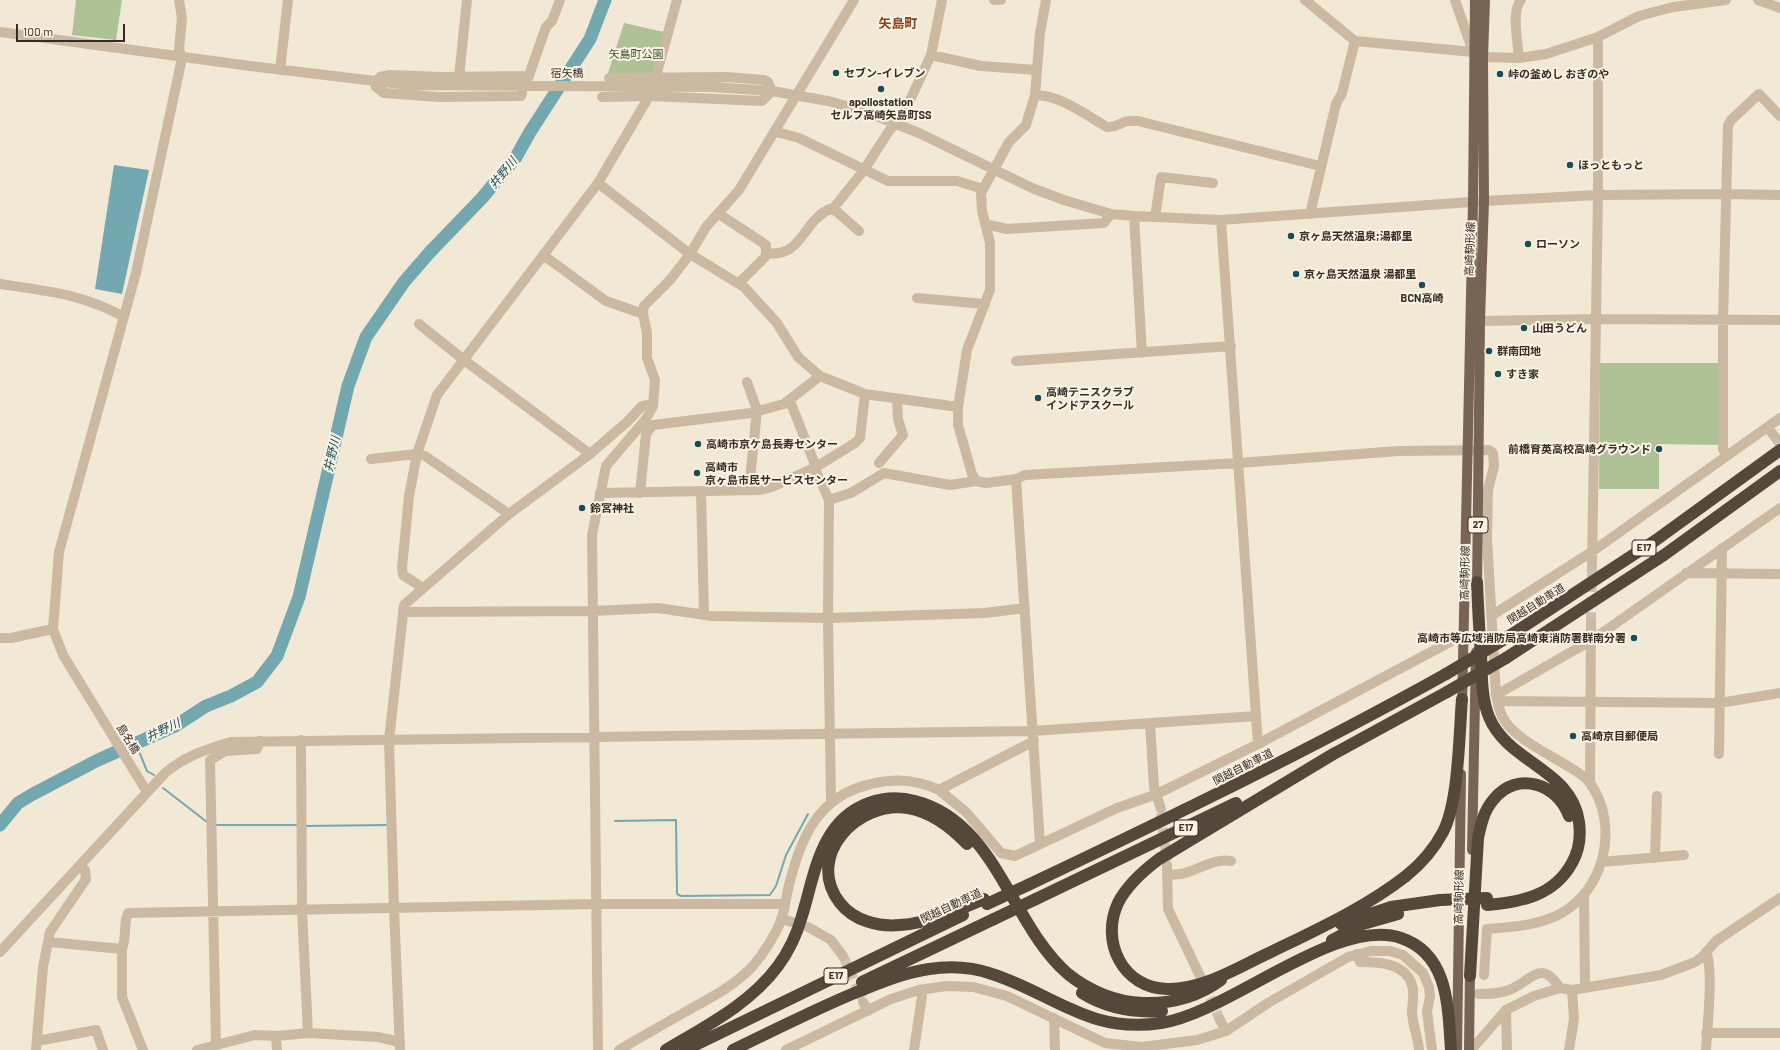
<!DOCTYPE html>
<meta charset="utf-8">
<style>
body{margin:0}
#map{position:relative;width:1780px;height:1050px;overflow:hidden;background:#f2e8d6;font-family:Barlow,sans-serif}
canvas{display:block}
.scale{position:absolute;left:16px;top:24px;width:109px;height:18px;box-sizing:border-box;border:2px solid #352c25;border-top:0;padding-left:5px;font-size:12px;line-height:14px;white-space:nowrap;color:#352c25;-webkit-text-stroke:3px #faf2e3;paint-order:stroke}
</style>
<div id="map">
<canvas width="1780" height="1050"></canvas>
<div class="scale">100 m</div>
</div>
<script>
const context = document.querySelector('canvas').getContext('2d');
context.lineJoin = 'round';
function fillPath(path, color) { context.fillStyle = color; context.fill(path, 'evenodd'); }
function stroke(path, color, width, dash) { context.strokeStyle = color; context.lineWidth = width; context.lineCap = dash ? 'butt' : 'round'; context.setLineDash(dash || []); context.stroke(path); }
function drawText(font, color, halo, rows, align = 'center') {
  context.font = font + ' Barlow,"Noto Sans JP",sans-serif'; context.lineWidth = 4; context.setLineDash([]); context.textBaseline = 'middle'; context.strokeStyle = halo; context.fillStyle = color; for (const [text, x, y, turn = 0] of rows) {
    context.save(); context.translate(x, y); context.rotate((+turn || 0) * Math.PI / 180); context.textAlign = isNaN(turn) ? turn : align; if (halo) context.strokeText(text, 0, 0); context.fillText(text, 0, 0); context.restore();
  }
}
fillPath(new Path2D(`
 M76,0H122L116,40L72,35Z
 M624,23L664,32L652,75L607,76Z
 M1600,363H1721L1720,445L1659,444V489H1599Z`), '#aec296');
fillPath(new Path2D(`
 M114,165L149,170L122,294L95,289Z`), '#74a8b1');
stroke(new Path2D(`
 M136,744L147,771L154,775
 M163,788L207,822
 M615,821L676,820L677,894L681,896L770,895L776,886L786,855L808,814
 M215,825H297
 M306,826L386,825`), '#74a8b1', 2);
stroke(new Path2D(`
 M0,825L18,803L33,794L98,760L175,726L206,706L231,696L257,682L277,656L299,597L348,386L366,337L404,282L430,252L483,197L516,157L530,132L590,39L605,0`), '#74a8b1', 13);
stroke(new Path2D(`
 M1775,437L1780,444
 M1591,622L1592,565
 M1161,813L1167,861
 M843,956L862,998
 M1204,984L1220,1020`), '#ccc2b3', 10, [10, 5]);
stroke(new Path2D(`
 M994,0H1001
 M1305,0L1355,41L1473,52
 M1455,0L1473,52L1483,57L1519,58L1546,54L1598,37L1639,16L1673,7L1726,0
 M1758,0L1780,8
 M0,32L250,66L409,85L712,87L772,91L828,101L861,110L919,133L1032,188L1064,200L1111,214L1134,216L1221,220L1484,201L1598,195L1727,194L1780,195
 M931,55L981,66L1037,70
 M1519,58C1518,43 1511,11 1521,0
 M280,70L288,0
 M459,77L467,0
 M528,78L546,27L552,21L560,0
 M655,80L677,0
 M375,82L380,77L390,75L441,77L529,76
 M375,82L376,87L384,93L439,97L521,96L522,93
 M1035,95C1060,95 1086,115 1107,127C1120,128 1120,119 1138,121L1320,166
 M602,97L650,96L762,101L772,91L768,82L764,80L727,77L609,78
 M776,132L799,138L888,181H957L983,189
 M598,183L690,254L744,287L777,323L798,357L820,376L865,394L958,407
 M832,210L864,170L889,131L904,113L931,55L942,0
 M719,214L766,245V256L739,283
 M1310,214L1336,104L1342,93L1355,41
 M1134,216L1142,353
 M1155,217L1161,177L1213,183
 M1221,220L1258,744
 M985,224L1007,229L1104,223L1111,214
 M766,253C802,259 803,220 830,209L836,211L859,231
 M543,255L606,301L643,314
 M0,284C46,291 83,294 124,317
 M917,298L985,304
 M1480,321L1596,319L1780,320
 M419,324L464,360L590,454
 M1016,361L1231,346
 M747,382L757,410L749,490
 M790,401L816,467L855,443L860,438L865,394
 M1768,428L1775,437
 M1727,456L1723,449V321L1728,125L1731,120L1759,94L1780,116
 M371,459L417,454L425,456L509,514
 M879,463L903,435L898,419L897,399
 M976,481L972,474L958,425V407L967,350L990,290V243L982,211L981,193L1009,142L1026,125L1035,95L1040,33L1046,0
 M701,491L704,615
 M600,493L760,490L772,487L816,467V471L829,500L828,618L831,801
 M640,493L646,434L653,425L751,413L784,404L820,376
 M829,500L851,493L884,473L950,485L976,481L986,483L1016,479
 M1592,565L1598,195V37
 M1686,573L1780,574
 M423,588L403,575L402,568L409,496L417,454L437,395L598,183L651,93
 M403,612L592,611L658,608L712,616L828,618L985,613L1025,608
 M1491,616L1593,551L1780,418
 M53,629L59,552L136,273L182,58L179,49L182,18L179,0
 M0,638H11L53,629L63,655L147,792
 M1496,695L1592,640L1780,508
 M1498,701L1720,703L1780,693
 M1150,723L1154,787L1161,809
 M301,740L302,910L308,1033
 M1719,754L1722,548
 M1590,782L1591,622
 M939,790L966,812L1001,853L1015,856L1117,808L1157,794L1258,744L1463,635
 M1040,844L1016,479L1025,475L1238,463L1399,451L1489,450L1493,453L1494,466L1488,490L1487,538L1496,695C1498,703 1499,711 1503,718C1514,738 1547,753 1566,765C1574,770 1585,776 1590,783C1620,825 1605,892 1558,915C1535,926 1511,927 1487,929L1484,975
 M1655,858L1657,796
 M1601,862L1684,855
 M1167,865L1168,909L1201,978
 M1168,874C1191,878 1209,857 1231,861
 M1584,894L1585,987
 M781,919L792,922
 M808,927L831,940L843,956
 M49,942L122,949C127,937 123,924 128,913L596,904H784
 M122,949V997L143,1050
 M0,952L165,773C184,757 206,749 231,742L1032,731L1256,716
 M1357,954L1360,962C1380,962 1408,963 1413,989C1414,997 1412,1005 1412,1013C1413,1026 1418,1038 1419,1050
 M1478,994C1489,994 1499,994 1509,990C1531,982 1540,957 1560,988
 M863,1002L868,1011
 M1506,1010L1507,1050
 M1054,1018L1055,1050
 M1220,1020L1226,1031
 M1706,1033H1780
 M276,1036L277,1050
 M37,1041L96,1030L103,1050
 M216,1044L210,760L226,751L257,749L260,741
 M36,1050L43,967L50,932L86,879L85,870L80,867
 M197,1050L255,1035L277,1036L308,1033L378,1037L400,1042
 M400,1050L394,908L389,740L404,605L509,514L590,454L627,422L642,406L646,405L653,406
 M598,1050L592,535L606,466L646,419L653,406L655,380L647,358V333L643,314L644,306L670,280L690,254L706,227L739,190L854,0
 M619,1050C641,1037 664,1024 687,1011C710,998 734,986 752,967C764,953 774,937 781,921C785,910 786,897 789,885C801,837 818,796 871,784C894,778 918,780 939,790L1034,741
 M786,1050L891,999L919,990L946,986L973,987L1007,996L1105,1043L1142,1047L1197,1040L1226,1031L1268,1003L1348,957L1371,951H1390L1403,955L1423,973L1429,987L1430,996L1427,1012L1432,1050
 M914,1050L922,996L919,990
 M1471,1050L1506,1010L1534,996L1560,988L1572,990L1661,975L1695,962L1702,957L1716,941L1780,898
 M1569,1050L1574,1019L1572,990
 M1706,1050C1707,1027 1714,970 1706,952`), '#cbb9a2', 10);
stroke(new Path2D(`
 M1477,590L1480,321L1484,201L1483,57L1485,0
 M1462,706L1473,203L1475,0
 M1472,850L1476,652
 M1457,1050L1461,774
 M1469,1050L1470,970`), '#786455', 10);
stroke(new Path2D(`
 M1477,582C1478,606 1479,630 1481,654C1482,675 1481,697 1489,717C1508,763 1572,769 1579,822C1581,837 1579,851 1572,863C1554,896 1521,902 1487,905
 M1503,640L1656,540L1780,450
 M1506,658L1664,555L1780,471
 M1335,753L1159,859C1143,871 1127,885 1118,903C1100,942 1123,988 1167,989C1203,990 1238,967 1269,953C1316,930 1365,908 1406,876C1421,864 1434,849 1443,832C1459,801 1459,735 1462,699
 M1328,757L1447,692
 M967,844C951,827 931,812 908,808C857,800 804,857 840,903C854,921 879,927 900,925C930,923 958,910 984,899
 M1028,885C1169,818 1310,750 1446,674
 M1036,899L1236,803
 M1341,924L1391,907L1440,900
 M1332,940L1363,924L1398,914
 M1470,976L1478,838C1481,824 1484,810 1494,799C1517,770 1558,784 1569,816
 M862,982L994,919
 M1082,993C1106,1008 1134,1013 1162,1011
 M666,1050C706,1026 750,1004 778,966C789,951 797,934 802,916C815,874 820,821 869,803C883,798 900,797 915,801C997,822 1010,924 1068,974C1089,991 1116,1002 1143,1003C1172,1004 1198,997 1221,980
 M685,1050L963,915
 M733,1050C772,1031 812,1011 852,994C877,984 902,973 929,969C949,966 972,967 992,974C1054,994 1089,1034 1161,1023C1229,1013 1336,916 1401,938C1449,954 1448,1008 1451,1050`), '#56473b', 12);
stroke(new Path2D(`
 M1446,674L1503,640
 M1447,692L1506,658
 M1440,900L1487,898
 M987,904L1028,885
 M994,919L1036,899`), '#56473b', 12);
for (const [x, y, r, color] of [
 [836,73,4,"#184d58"],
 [1500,74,4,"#184d58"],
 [881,89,4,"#184d58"],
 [1570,165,4,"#184d58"],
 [1291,236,4,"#184d58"],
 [1528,244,4,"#184d58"],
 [1296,274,4,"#184d58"],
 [1422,285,4,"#184d58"],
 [1524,328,4,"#184d58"],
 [1489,351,4,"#184d58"],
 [1498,374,4,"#184d58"],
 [1038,398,4,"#184d58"],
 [698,444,4,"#184d58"],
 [1659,449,4,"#184d58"],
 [697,473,4,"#184d58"],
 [582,508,4,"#184d58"],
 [1634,638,4,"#184d58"],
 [1573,736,4,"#184d58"]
]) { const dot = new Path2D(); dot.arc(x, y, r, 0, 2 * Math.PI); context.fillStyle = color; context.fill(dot); stroke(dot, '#faf2e3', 1.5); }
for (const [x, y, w] of [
 [1478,525,20],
 [1644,548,24],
 [1186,828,24],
 [836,976,24]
]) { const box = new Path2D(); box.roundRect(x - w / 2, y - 8, w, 16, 3); context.fillStyle = '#faf2e3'; context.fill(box); stroke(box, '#352c25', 1); }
drawText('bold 10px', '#352c25', null, [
 ["27",1478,525],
 ["E17",1644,548],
 ["E17",1186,828],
 ["E17",836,976]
]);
drawText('11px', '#3f5427', '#faf2e3', [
 ["矢島町公園",636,54]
]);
drawText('11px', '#352c25', '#faf2e3', [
 ["宿矢橋",567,73],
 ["高崎駒形線",1470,249,-88],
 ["高崎駒形線",1465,573,-89],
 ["関越自動車道",1536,604,-32],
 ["島名橋",128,739,58],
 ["関越自動車道",1243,767,-27],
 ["高崎駒形線",1459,897,-89],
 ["関越自動車道",951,906,-25]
]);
drawText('bold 11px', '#352c25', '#faf2e3', [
 ["セブン-イレブン",844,73],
 ["峠の釜めし おぎのや",1508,74],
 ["apollostation",881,102,"center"],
 ["セルフ高崎矢島町SS",881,115,"center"],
 ["ほっともっと",1578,165],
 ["京ヶ島天然温泉;湯都里",1299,236],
 ["ローソン",1536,244],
 ["京ヶ島天然温泉 湯都里",1304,274],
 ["BCN高崎",1422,298,"center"],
 ["山田うどん",1532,328],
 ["群南団地",1497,351],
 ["すき家",1506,374],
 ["高崎テニスクラブ",1046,392],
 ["インドアスクール",1046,405],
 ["高崎市京ケ島長寿センター",706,444],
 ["前橋育英高校高崎グラウンド",1651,449,"right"],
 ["高崎市",705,467],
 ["京ヶ島市民サービスセンター",705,480],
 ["鈴宮神社",590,508],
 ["高崎市等広域消防局高崎東消防署群南分署",1626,638,"right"],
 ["高崎京目郵便局",1581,736]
], 'left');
drawText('italic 12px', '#184d58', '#faf2e3', [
 ["井野川",503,173,-51],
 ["井野川",332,454,-77],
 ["井野川",163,730,-26]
]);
drawText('bold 13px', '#884019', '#faf2e3', [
 ["矢島町",898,24]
]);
</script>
